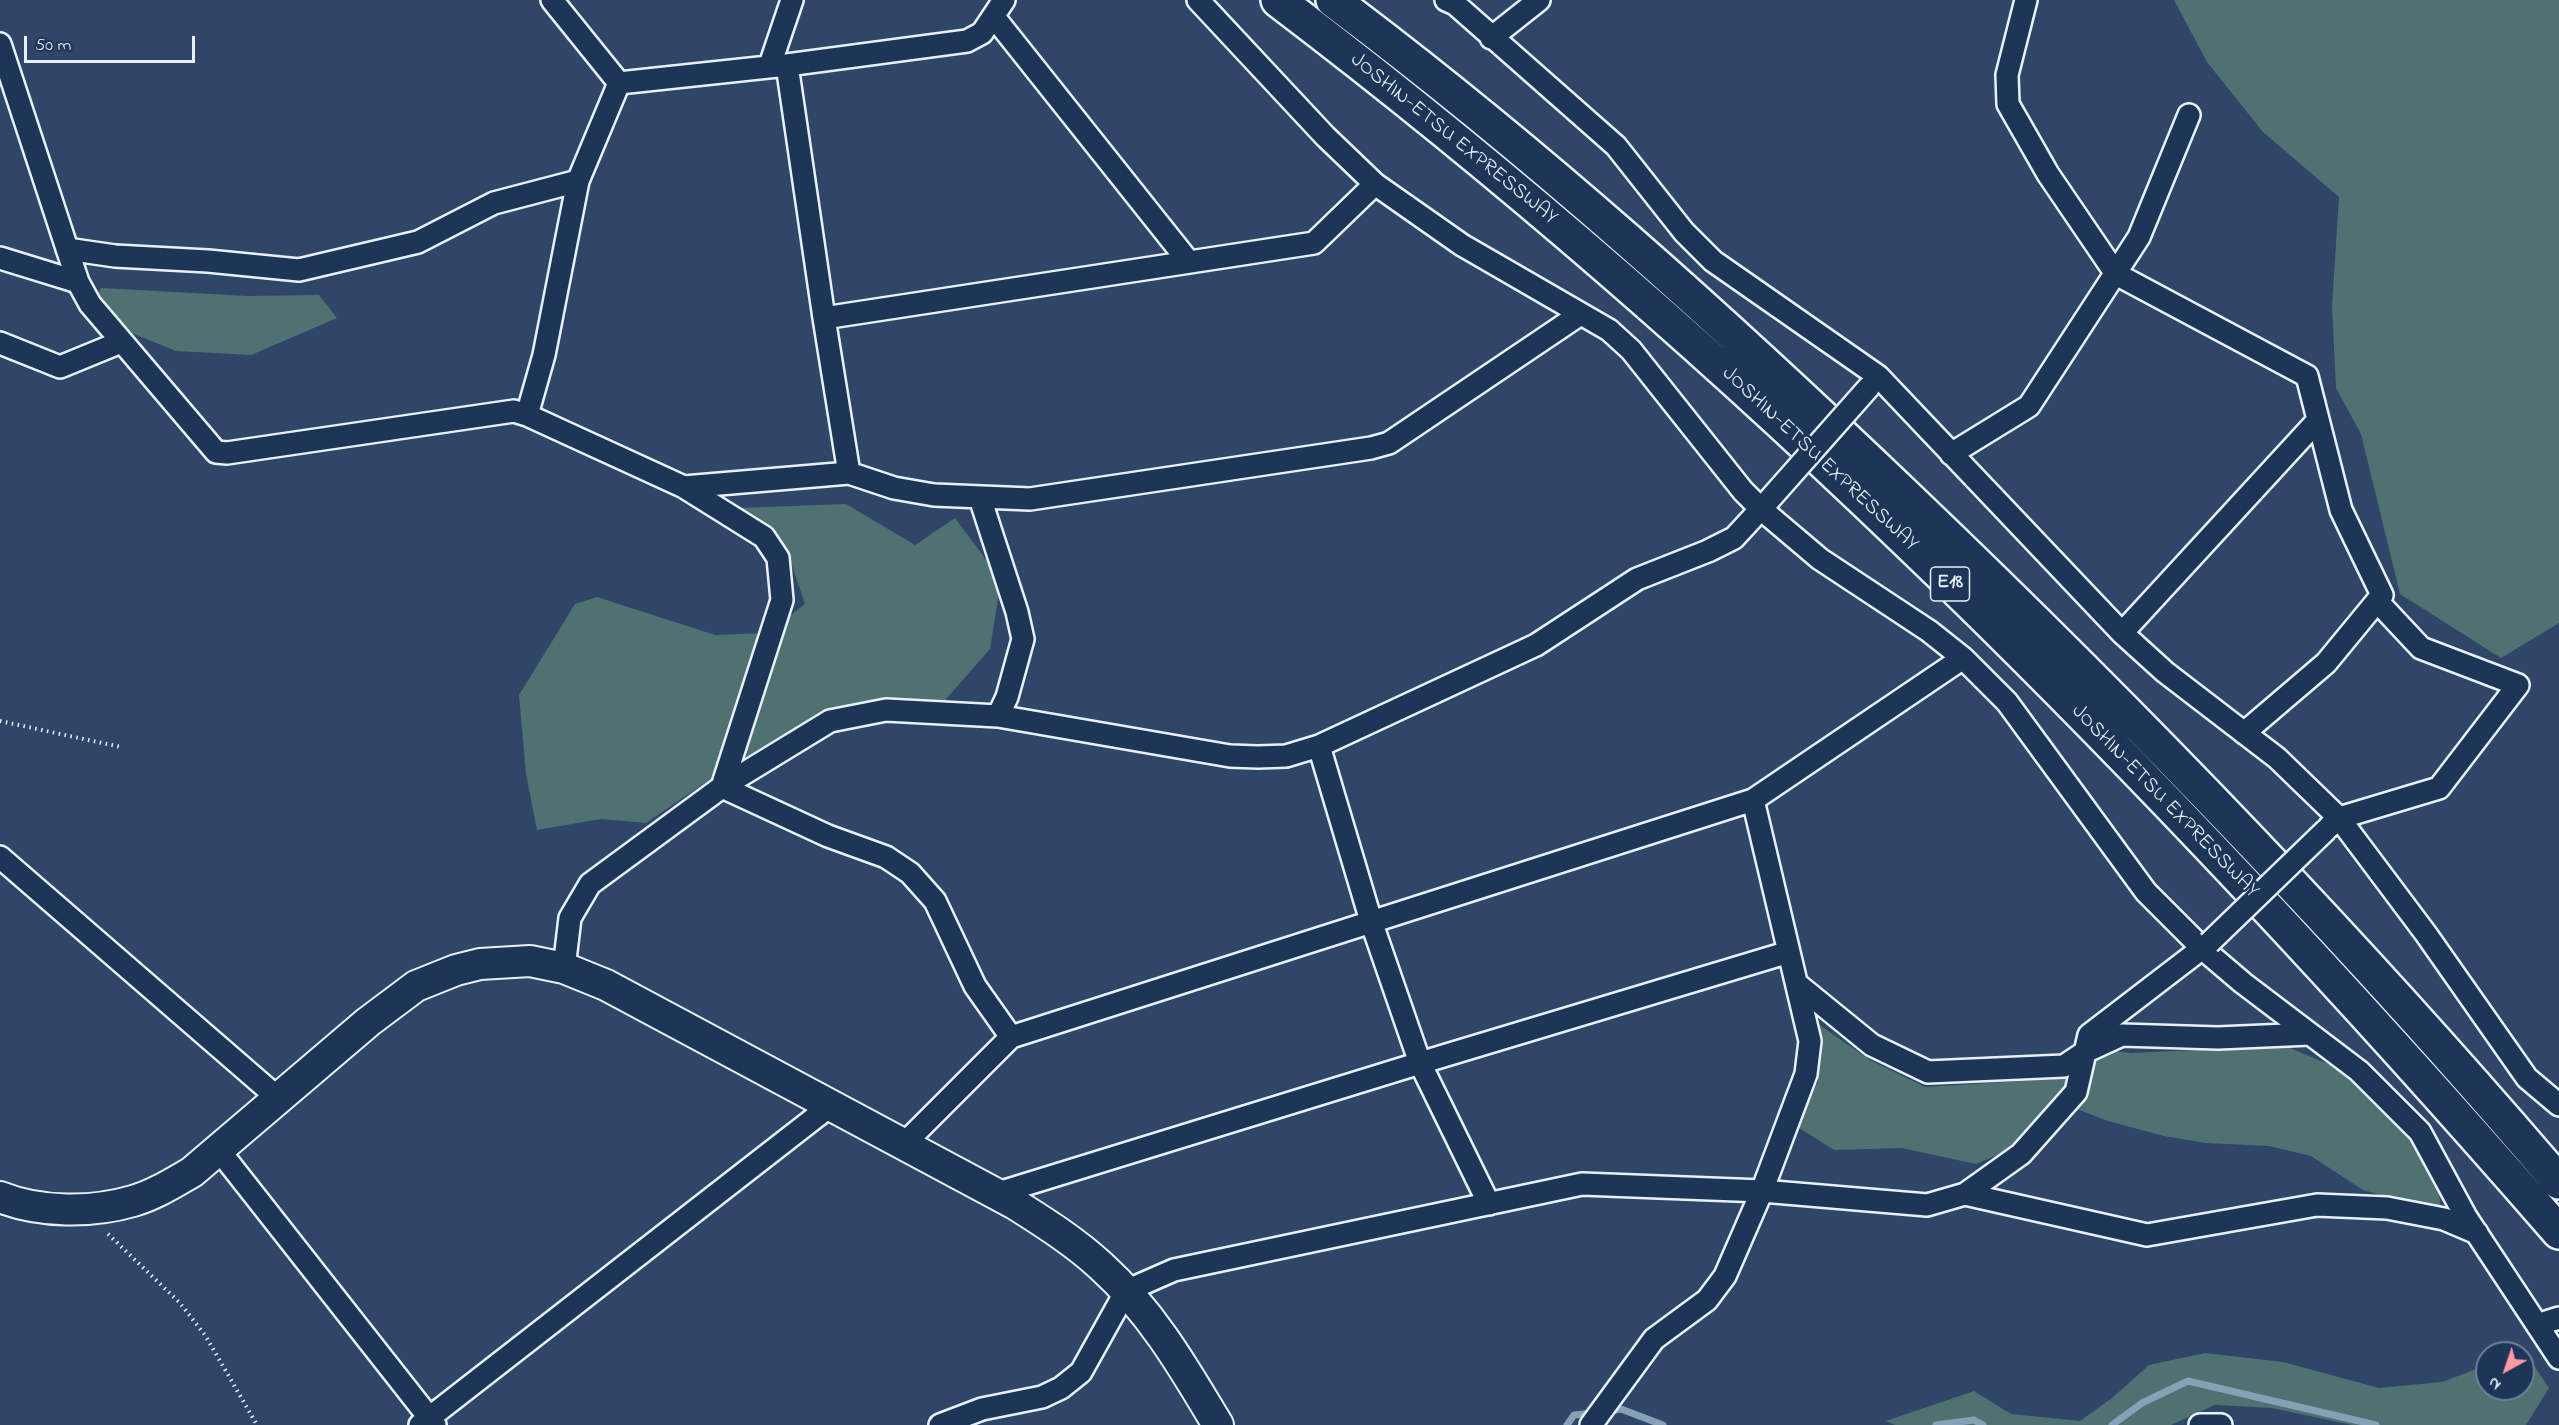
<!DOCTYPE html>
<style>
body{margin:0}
#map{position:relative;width:2559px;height:1425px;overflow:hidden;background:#2f4668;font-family:"Indie Flower",sans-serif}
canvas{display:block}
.north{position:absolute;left:2475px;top:1341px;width:60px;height:60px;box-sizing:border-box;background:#1d3557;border:2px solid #6e8097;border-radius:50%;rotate:220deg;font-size:16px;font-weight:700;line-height:24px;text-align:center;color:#e8f1f8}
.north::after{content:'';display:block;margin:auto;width:21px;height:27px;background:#ff9aa2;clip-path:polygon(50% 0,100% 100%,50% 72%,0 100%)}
.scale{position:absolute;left:24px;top:36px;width:171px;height:27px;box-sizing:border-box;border:3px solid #e8f1f8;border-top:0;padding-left:8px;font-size:18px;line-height:21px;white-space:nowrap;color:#e8f1f8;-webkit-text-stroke:4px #1d3557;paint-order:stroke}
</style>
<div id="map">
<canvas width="2559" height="1425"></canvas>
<div class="north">N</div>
<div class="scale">50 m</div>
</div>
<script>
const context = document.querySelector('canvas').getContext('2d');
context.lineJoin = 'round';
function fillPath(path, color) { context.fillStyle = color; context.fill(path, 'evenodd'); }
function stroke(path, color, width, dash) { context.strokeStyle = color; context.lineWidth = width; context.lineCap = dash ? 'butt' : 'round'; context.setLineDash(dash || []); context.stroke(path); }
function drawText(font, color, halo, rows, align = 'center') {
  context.font = font + ' "Indie Flower",sans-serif'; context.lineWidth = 5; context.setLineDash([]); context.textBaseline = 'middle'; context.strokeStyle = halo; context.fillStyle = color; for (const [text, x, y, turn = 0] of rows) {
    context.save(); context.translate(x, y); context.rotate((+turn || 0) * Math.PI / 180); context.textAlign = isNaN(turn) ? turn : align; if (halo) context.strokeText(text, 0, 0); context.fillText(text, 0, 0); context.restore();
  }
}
fillPath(new Path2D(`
 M2174,0H2559V623L2501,658L2400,594L2361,434L2336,388L2332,306L2339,197L2263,132L2207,62Z
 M101,288L247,296L319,295L337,318L251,355L176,351L134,334L96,298Z
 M846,504L915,545L955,518L1001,580L990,649L940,706L894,698L820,714L725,769L646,823L601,819L537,830L526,774L519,695L575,604L597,597L715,635L768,633L805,604L787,551L739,508Z
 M1818,1024L1870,1060L1925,1087L2070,1078L2105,1050L2132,1053L2285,1046L2338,1068L2411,1132L2438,1183L2441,1211L2363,1190L2311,1156L2269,1146L2206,1143L2164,1136L2108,1121L2069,1106L2028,1142L1976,1164L1902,1148L1834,1150L1796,1126L1818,1082Z
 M2524,1351L2549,1388L2526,1425H2352L2272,1408L2215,1405L2171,1425H1895L1886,1421L1974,1391L2011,1414L2080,1421L2112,1398L2149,1365L2205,1353L2283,1362L2379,1388L2442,1382L2487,1365V1389H2523V1353H2519Z`), '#507171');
stroke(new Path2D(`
 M1608,1411L1621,1409L1663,1425
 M1567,1425L1574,1415L1594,1413
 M1936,1425L1974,1420L1983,1425
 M2112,1425L2142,1403L2188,1381L2376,1425`), '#84a1b5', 7);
const street = new Path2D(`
 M552,0L619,83
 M1198,0L1325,136L1375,184L1462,245L1609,330L1631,350L1743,491L1761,509L1820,559L1929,631L1963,658L2007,702L2146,892L2203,949L2243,983L2359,1071L2420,1132L2466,1217L2559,1358
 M1446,0L1455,4L1616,146L1684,232L1713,261L1878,376L2122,633L2165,672L2277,758L2339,818L2426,934L2527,1078L2559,1105
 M2026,0L2007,75L2008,104L2048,174L2116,274L2307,376L2341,510L2382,595L2326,663L2244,733
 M994,17L1189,262
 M1491,38L1539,0
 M0,44L78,282L90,304L216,452L227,453L514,411L527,415L684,487L764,537L778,558L782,600L722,787L828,836L886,857L910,873L935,901L975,986L1011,1037
 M770,65L792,0
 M787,65L824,318L849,473
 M619,83L787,65L967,41L982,33L1004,0
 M67,249L115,256L208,261L299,270L418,242L494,203L578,181
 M0,258L78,282
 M824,318L1314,243L1375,184
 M0,343L60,367L121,342
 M527,415L544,355L578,181L619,83
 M1951,454L2029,406L2139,237L2189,115
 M684,487L849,473L894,488L934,495L1030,499L1371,448L1389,443L1579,315
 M980,498L1017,612L1023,639L1007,697L998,716
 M2122,633L2318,420
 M1319,746L1371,921L1420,1063L1489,1204
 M2329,827L2339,818L2439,788L2518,685L2421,648L2377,601
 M0,857L278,1098
 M564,968L570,918L590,884L722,787L830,721L886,710L998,716L1230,756L1258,757L1286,756L1319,746L1536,645L1637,579L1708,551L1734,538L1769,500
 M1797,984L1872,1045L1928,1072L2064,1066L2085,1052L2122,1035L2218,1038L2310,1034
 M903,1145L1011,1037L1753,800L1963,658
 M218,1149L435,1425
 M995,1194L1420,1063L1789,952
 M1965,1194L2021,1154L2076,1092L2089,1035L2209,943
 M2537,1325L2559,1318
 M420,1425L830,1106
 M940,1425L982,1409L1042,1397L1061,1388L1081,1372L1126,1291L1174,1270L1582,1184L1762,1191L1927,1205L1965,1194L2147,1235L2317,1205L2387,1208L2444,1219L2477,1233
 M1591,1425L1654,1339L1707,1300L1725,1276L1762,1191L1806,1074L1810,1041L1753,800
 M2200,1425H2221`);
const secondary = new Path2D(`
 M0,1197C40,1213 92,1213 133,1201C154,1195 173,1183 192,1172L368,1022L416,986L456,970L480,964L530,961L564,968L606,985L1015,1204C1045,1223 1075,1242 1101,1266C1151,1311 1184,1368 1218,1425`);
const highway = new Path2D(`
 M1278,0C1751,359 2170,785 2559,1232
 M1333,0C1536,152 1726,324 1909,499C2136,716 2355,943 2559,1182`);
stroke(street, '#e8f1f8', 26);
stroke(secondary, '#e8f1f8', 34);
stroke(highway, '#e8f1f8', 38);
stroke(new Path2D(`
 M0,721L121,747
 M108,1234L179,1302L205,1335L257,1425`), '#e8f1f8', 4, [1.5, 4.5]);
stroke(street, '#1d3557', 21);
stroke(secondary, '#1d3557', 30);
stroke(highway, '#1d3557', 33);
const streetBridge = new Path2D(`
 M1769,500L1869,387
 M2209,943L2326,830`);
stroke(streetBridge, '#e8f1f8', 26, []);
stroke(streetBridge, '#1d3557', 21);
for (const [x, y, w] of [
 [1950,584,39]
]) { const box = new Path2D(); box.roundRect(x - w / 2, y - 17, w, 34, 4.5); context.fillStyle = '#1d3557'; context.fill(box); stroke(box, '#e8f1f8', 1.5); }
drawText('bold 20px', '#e8f1f8', null, [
 ["E18",1950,584]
]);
drawText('21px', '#e8f1f8', '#1d3557', [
 ["JOSHIN-ETSU EXPRESSWAY",1453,140,39],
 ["JOSHIN-ETSU EXPRESSWAY",1819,460,43],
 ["JOSHIN-ETSU EXPRESSWAY",2164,802,46]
]);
</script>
